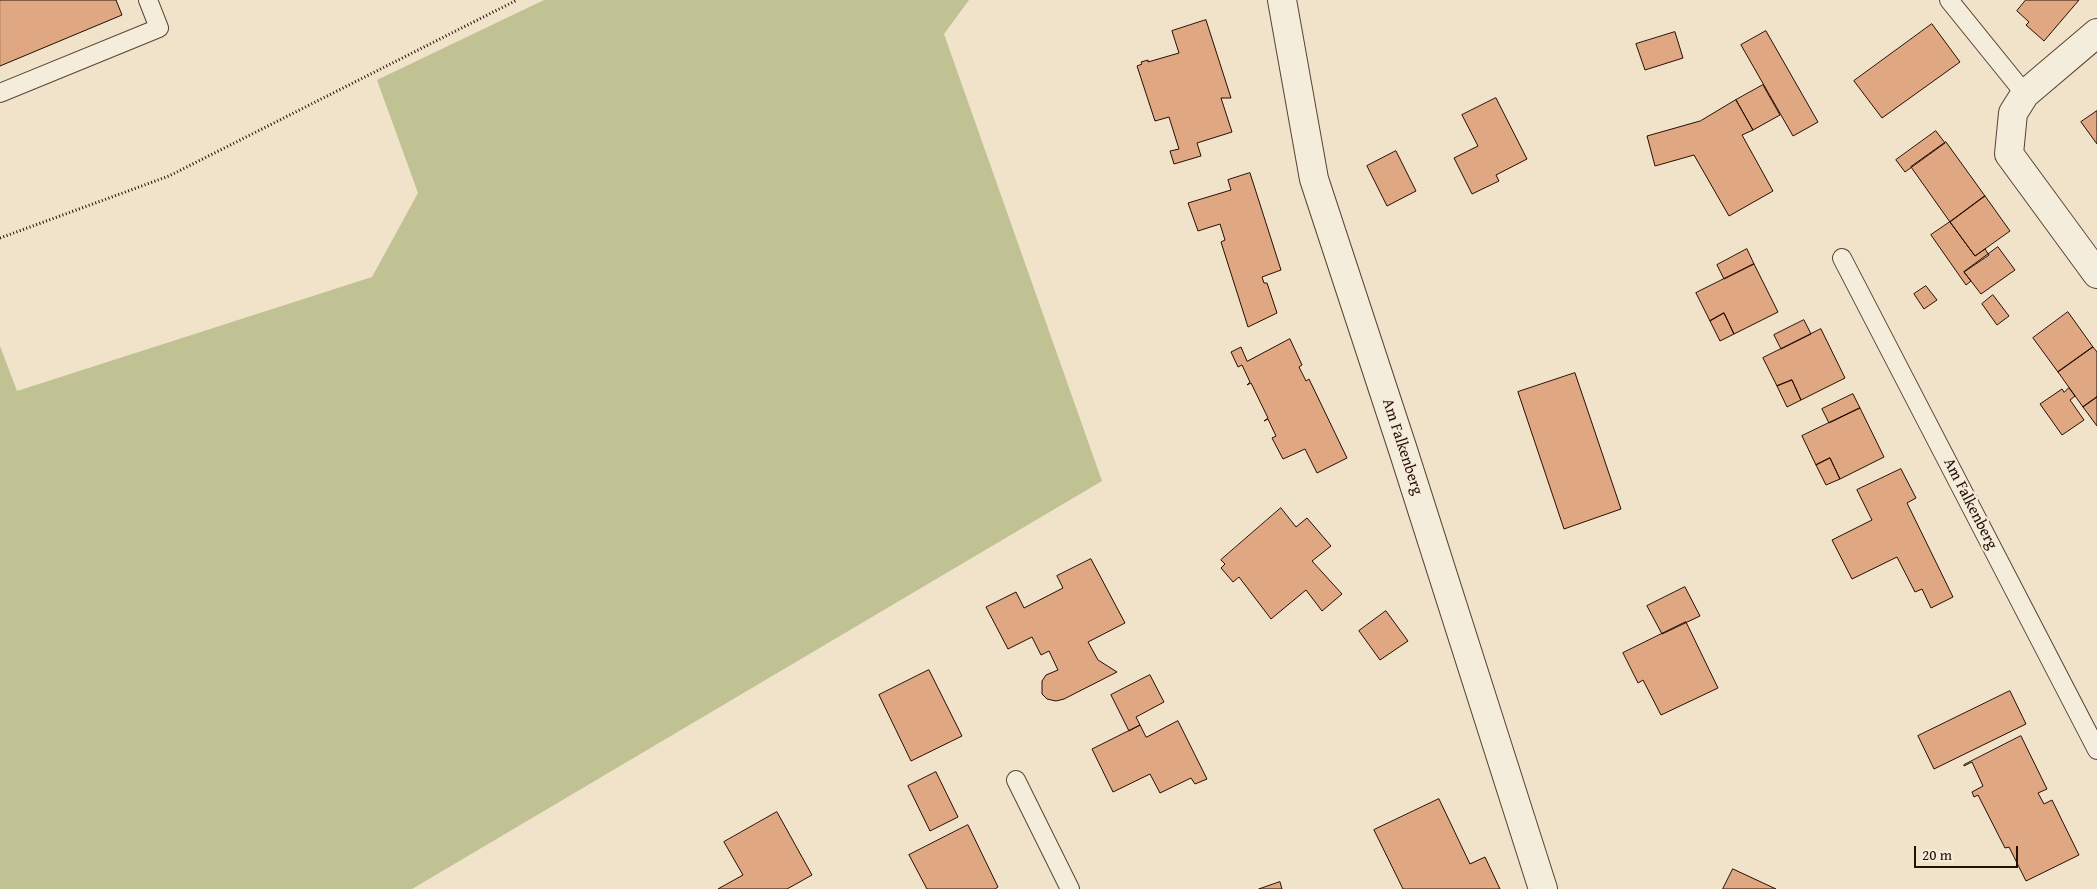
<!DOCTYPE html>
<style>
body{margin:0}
#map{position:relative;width:2097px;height:889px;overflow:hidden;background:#f0e3c9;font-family:"Gentium Book Plus",serif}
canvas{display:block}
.scale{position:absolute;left:1914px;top:846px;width:104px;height:22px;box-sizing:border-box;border:2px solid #280d03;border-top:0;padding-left:6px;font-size:15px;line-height:18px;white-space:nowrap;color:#280d03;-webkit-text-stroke:4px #f5eddc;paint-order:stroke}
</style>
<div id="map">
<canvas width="2097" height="889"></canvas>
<div class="scale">20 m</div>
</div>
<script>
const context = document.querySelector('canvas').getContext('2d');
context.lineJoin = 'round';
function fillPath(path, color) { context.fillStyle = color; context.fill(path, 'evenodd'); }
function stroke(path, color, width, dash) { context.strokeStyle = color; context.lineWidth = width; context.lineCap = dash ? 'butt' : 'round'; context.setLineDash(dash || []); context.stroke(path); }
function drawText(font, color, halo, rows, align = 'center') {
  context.font = font + ' "Gentium Book Plus",serif'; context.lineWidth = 4; context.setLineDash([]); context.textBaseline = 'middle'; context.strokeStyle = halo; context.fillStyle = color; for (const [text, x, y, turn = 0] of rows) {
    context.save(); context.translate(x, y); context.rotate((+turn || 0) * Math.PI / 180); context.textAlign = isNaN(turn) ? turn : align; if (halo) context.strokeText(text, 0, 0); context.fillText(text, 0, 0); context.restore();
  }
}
fillPath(new Path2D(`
 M544,0H969L944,34L1102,481L412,889H0V346L17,391L372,277L418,193L377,80Z`), '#c0c293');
const building = new Path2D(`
 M0,0H116L122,15L0,66Z
 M2026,0H2079L2044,41L2026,25L2029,22L2017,11Z
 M1206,20L1231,98H1221L1232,132L1197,143L1201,156L1174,164L1170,151L1179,149L1169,117L1155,121L1137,66L1142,64L1141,62L1148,60V62L1179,53L1172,31Z
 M1932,24L1960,62L1882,118L1854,81Z
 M1766,31L1818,122L1793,136L1741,45Z
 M1675,32L1683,58L1645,70L1636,44Z
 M1763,85L1780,115L1753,130L1736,100Z
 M1496,98L1527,159L1496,175L1499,181L1472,194L1454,158L1478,146L1462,115Z
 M1736,100L1753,130L1742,135L1773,191L1729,216L1694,155L1655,166L1647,136L1700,121Z
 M2097,111V144L2081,122Z
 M1936,131L1945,143L1905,172L1896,160Z
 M1946,142L1985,196L1950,222L1911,167Z
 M1396,151L1416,191L1387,206L1367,166Z
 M1250,173L1281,270L1262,277L1264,283H1267L1277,313L1248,327L1221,242L1225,240L1220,224L1198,231L1188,203L1231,190L1228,180Z
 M1985,196L2010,231L1975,256L1950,222Z
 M1950,222L1975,256L1985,249L1989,255L1964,272L1971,281L1966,285L1931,235Z
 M1998,247L2015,270L1981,294L1964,272Z
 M1747,249L1754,264L1724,279L1717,265Z
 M1754,264L1778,312L1734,334L1724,313L1710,321L1696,293Z
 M1926,286L1937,300L1924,309L1914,294Z
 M1993,295L2009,316L1997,325L1982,304Z
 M2068,312L2093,347L2058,372L2033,338Z
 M1724,313L1734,334L1720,341L1710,321Z
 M1804,320L1811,334L1781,349L1774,335Z
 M1821,329L1845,378L1801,400L1792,380L1777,386L1763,358Z
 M1290,339L1302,365L1299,367L1306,381L1309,379L1347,458L1317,473L1305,449L1283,459L1272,438L1276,436L1268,419L1264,421L1268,418L1251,383L1247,385L1250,382L1242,365L1238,367L1231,352L1241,347L1247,361Z
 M2093,347L2097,352V397L2083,407L2058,372Z
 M1575,373L1621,509L1564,529L1518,392Z
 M1792,380L1801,400L1787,407L1777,386Z
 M2069,388L2075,396L2070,400L2084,420L2062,435L2040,404L2062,389L2064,392Z
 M1853,394L1860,408L1829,423L1822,409Z
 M2097,397V426L2083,407Z
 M1860,408L1884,457L1840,479L1830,458L1816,465L1802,436Z
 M1830,458L1840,479L1826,485L1816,465Z
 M1901,469L1916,498L1907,503L1953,597L1931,608L1922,589L1915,592L1897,557L1852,579L1832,540L1872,520L1857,490Z
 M1281,508L1296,527L1307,518L1331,546L1312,561L1342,594L1322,611L1306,590L1271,619L1239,577L1233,582L1221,568L1225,564L1221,560Z
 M1091,559L1125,623L1088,642L1098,660L1117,672L1064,699L1056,701L1047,699L1042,694V681L1046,675L1058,670L1049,651L1041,655L1032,637L1008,649L986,607L1016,592L1024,608L1063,588L1057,576Z
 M1685,587L1700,616L1662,634L1647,606Z
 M1386,611L1408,641L1380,660L1359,631Z
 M1686,622L1718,688L1661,715L1643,680L1638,683L1623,653Z
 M929,670L962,736L911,761L879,695Z
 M1150,675L1164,702L1136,717L1140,725L1129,731L1111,695Z
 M2010,691L2026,724L1934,769L1918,736Z
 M1178,721L1207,779L1195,784L1191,778L1160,793L1150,774L1113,792L1092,749L1140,725L1146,737Z
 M2021,736L2047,789L2038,793L2044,804L2052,800L2079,855L2026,881L2009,847L2005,848L1978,795L1974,797L1972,792L1983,786L1972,762L1964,766V765Z
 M936,772L958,817L930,831L908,786Z
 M1439,799L1470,864L1485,857L1500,889H1403L1374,830Z
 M777,812L812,875L787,889H718L743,875L724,842Z
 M968,825L998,887L995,889H927L909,855Z
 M1733,869L1776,889H1723Z
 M1280,882L1282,889H1259Z`);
fillPath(building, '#e0a882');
stroke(building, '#280d03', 1);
const lane = new Path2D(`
 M1949,0L2025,94
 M0,93L159,28L148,0
 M1842,258L2097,750
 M1016,780L1070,889`);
const street = new Path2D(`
 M1282,0L1314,179L1403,450L1543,889
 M2097,33L2025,94L2013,113L2009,154L2097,274`);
stroke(lane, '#5a4234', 20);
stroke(street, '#5a4234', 30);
stroke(new Path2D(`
 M0,238L169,176L517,0`), '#280d03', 3, [1, 2.5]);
stroke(lane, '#f5eddc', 18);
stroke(street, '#f5eddc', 28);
drawText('16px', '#280d03', '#f5eddc', [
 ["Am Falkenberg",1402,447,72],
 ["Am Falkenberg",1970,504,63]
]);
</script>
